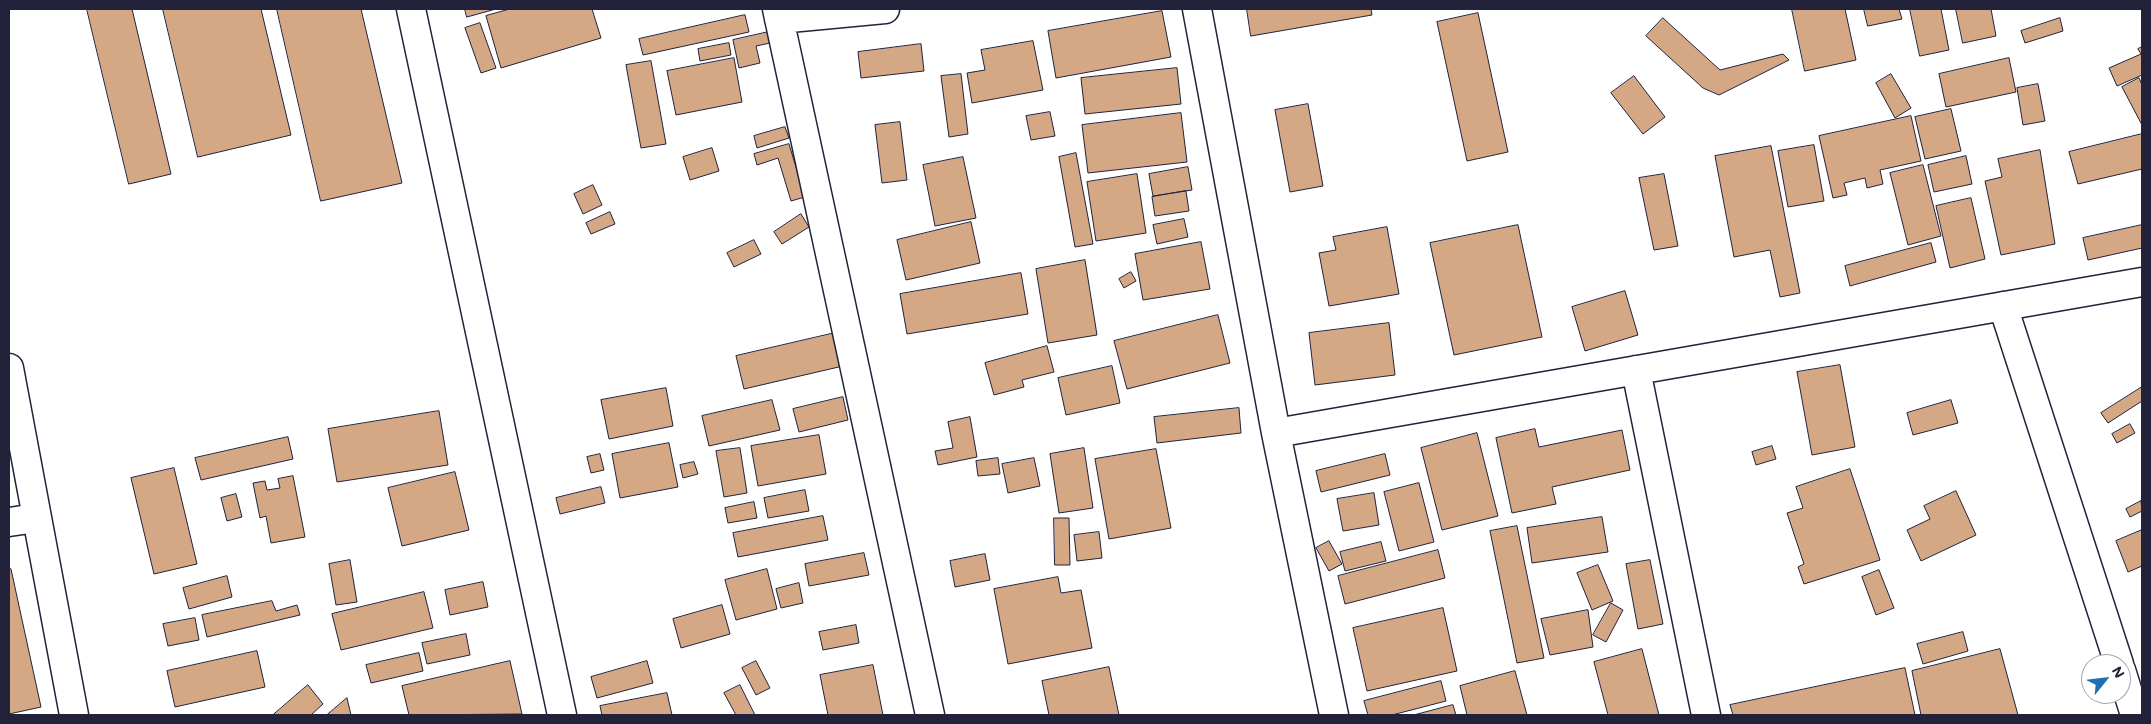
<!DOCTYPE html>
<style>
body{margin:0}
#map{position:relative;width:2151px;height:724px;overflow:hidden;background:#fff;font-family:Mali,sans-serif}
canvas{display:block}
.frame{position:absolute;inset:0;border:10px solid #22223b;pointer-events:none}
.north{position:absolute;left:2081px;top:654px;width:50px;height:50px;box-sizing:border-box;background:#fff;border:1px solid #a7a7b1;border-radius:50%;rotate:61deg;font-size:14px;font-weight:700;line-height:20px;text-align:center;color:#22223b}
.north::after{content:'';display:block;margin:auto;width:18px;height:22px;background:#1f6fb2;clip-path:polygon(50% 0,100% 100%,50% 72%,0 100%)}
</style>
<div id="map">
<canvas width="2151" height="724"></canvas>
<div class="frame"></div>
<div class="north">N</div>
</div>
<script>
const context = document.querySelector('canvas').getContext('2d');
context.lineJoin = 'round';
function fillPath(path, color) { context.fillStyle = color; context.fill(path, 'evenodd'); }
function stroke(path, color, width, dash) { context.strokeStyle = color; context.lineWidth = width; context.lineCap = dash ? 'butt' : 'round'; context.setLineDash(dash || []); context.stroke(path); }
const building = new Path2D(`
 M87,9H132L171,174L129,184Z
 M163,9H261L291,135L198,157Z
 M277,9H361L402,183L321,201Z
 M465,9H496L467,17Z
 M510,9H592L601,38L501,68L486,16Z
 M1247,9H1371L1372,15L1251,36Z
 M1792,9H1845L1856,60L1805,71Z
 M1864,9H1899L1902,19L1868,26Z
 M1910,9H1941L1949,50L1920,56Z
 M1956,9H1991L1996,36L1963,43Z
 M1162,11L1171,57L1056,78L1048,31Z
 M1478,13L1508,152L1467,161L1437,22Z
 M745,15L749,32L643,55L639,39Z
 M1663,18L1720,70L1783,54L1789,60L1719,95L1703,88L1646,36Z
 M2060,18L2063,31L2025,43L2021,31Z
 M480,23L496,68L481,73L465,28Z
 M773,31L775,42L756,46L760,63L739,68L733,40Z
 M1033,41L1043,90L972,103L967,73L985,70L981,50Z
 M729,43L731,55L700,61L698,49Z
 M921,44L924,71L861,78L858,52Z
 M2142,47V75L2117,86L2109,68L2141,54L2138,49Z
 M734,58L742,102L676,115L667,71Z
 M2009,58L2016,92L1946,107L1939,74Z
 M651,61L666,144L641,148L626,65Z
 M1177,68L1181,104L1085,114L1081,78Z
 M961,74L968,134L949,137L941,76Z
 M1891,74L1911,108L1895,118L1876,83Z
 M1634,76L1665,117L1643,134L1611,93Z
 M2139,78L2142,85V125L2122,87Z
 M2038,84L2045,121L2023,125L2017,88Z
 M1308,104L1323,186L1290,192L1275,110Z
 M1951,109L1961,151L1925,159L1915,117Z
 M1050,112L1055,136L1031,140L1026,116Z
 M1181,113L1187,162L1088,173L1082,125Z
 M1911,116L1921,161L1880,170L1883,184L1867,188L1865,178L1844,183L1847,195L1833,198L1819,136Z
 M900,122L907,180L882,183L875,125Z
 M785,127L789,138L757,148L754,136Z
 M2142,134V169L2078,184L2069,152Z
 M789,144L805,197L791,201L778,158L757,165L754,154Z
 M1814,145L1824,201L1788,207L1778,151Z
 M1771,146L1800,293L1780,297L1770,250L1734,257L1715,156Z
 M712,148L719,171L690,180L683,157Z
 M2040,150L2055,244L2001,255L1985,181L2002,177L1998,159Z
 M1076,153L1093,244L1075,247L1059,157Z
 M1966,156L1972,184L1934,192L1928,165Z
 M963,157L976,218L935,226L923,165Z
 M1923,165L1941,236L1908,245L1890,173Z
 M1188,167L1192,190L1153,196L1149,174Z
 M1137,174L1146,233L1096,241L1087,182Z
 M1664,174L1678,246L1654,250L1639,178Z
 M593,185L602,205L583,214L574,194Z
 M1186,191L1189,211L1155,216L1152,197Z
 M1971,198L1985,259L1950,268L1936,206Z
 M610,212L615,224L591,234L586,223Z
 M801,214L809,227L782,244L774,232Z
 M1184,219L1188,237L1157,244L1153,225Z
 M971,222L980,263L906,280L897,240Z
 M1518,225L1542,337L1454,355L1430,243Z
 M2142,225V248L2088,260L2083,238Z
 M1387,227L1399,294L1329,306L1319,253L1336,250L1333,237Z
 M754,240L761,254L734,267L727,253Z
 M1201,242L1210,289L1143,300L1135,254Z
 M1931,243L1936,262L1850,286L1845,266Z
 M1085,260L1097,335L1048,343L1036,269Z
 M1131,272L1136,281L1124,288L1119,279Z
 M1021,273L1028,314L907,334L900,294Z
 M1625,291L1638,335L1585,351L1572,307Z
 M1218,315L1230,363L1127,389L1114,341Z
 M1389,323L1395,375L1315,385L1309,333Z
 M835,333L843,366L744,389L736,356Z
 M1047,346L1054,372L1022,380L1024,387L994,395L985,363Z
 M1840,365L1855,447L1812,455L1797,372Z
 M1112,366L1120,403L1066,415L1058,378Z
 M2142,387V401L2108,423L2101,413Z
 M666,388L673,426L609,439L601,400Z
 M843,397L848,420L799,432L793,409Z
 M772,400L780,430L709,446L702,416Z
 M1951,400L1958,423L1913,435L1907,413Z
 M1239,408L1241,433L1157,443L1154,417Z
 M439,411L448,465L337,482L328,429Z
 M970,417L977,457L938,465L935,451L953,448L948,422Z
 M2130,424L2135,433L2117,443L2112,434Z
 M1535,429L1539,447L1622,430L1630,470L1552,487L1556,504L1512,513L1496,438Z
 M1477,433L1498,516L1442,530L1421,448Z
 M819,435L826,474L758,486L751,446Z
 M288,437L293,459L201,480L195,458Z
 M669,443L678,487L620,498L612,454Z
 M1772,446L1776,459L1756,465L1752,452Z
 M740,448L747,493L724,497L716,451Z
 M1084,448L1093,508L1059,513L1050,454Z
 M1156,449L1171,528L1109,539L1095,459Z
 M600,454L604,470L591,473L587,457Z
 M1385,454L1390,475L1321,492L1316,471Z
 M998,458L1000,474L978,476L976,461Z
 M1034,458L1040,486L1008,493L1002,464Z
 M694,462L698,474L683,478L680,465Z
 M174,468L197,564L154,574L131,478Z
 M1850,469L1880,560L1804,584L1798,567L1804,564L1787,513L1803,508L1796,487Z
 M455,472L469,530L402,546L388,488Z
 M293,476L305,537L271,543L266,516L260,518L253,483L265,481L267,490L280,488L278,479Z
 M1419,483L1434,542L1399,551L1384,492Z
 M601,487L605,503L560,514L556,498Z
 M805,490L809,511L768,518L764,498Z
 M1956,491L1976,535L1921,561L1907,530L1930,519L1924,506Z
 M1374,493L1379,525L1343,531L1337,499Z
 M236,494L242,517L227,521L221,498Z
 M2141,501L2142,511L2130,517L2126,509Z
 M754,502L757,518L728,523L725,508Z
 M823,516L828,540L738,557L733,533Z
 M1602,517L1608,552L1532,563L1527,528Z
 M1054,518H1069L1070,565H1055Z
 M1517,526L1544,658L1517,663L1490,531Z
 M2142,530V566L2128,572L2116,541Z
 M1099,532L1102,558L1077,561L1074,535Z
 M1329,541L1342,564L1329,571L1316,548Z
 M1381,542L1386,561L1345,571L1340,552Z
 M1438,550L1445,578L1345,604L1338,576Z
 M864,553L869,575L809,586L805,564Z
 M985,554L990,580L955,587L950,561Z
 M350,560L357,602L336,605L329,564Z
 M1650,560L1663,624L1638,629L1626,564Z
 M1598,565L1613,601L1592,610L1577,573Z
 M11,569L41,707L9,714V570Z
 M767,569L777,609L736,620L725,580Z
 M1879,570L1894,608L1876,615L1862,577Z
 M227,576L232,597L189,609L183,588Z
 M1058,577L1061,593L1081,590L1092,648L1008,664L994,589Z
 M483,582L488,607L450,615L445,590Z
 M799,583L803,603L781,608L776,589Z
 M424,592L433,628L341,650L332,614Z
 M272,601L276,611L297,605L300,615L207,637L202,615Z
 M1611,603L1623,610L1606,642L1593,635Z
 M722,605L730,634L681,648L673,619Z
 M1443,608L1457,671L1367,691L1353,628Z
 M1588,610L1593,647L1550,655L1541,619Z
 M195,618L199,640L168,646L163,624Z
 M856,625L859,643L823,650L819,632Z
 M1963,632L1968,651L1923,664L1917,644Z
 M466,634L470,655L427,664L422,643Z
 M1642,649L1659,715H1608L1594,662Z
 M2000,649L2018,715H1921L1912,671Z
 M257,651L265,687L175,707L167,671Z
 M419,653L423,671L371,683L366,665Z
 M510,661L522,714L409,715L402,686Z
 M647,661L653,683L597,698L591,677Z
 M756,661L770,688L756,695L742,668Z
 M873,665L883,715H828L820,675Z
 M1109,667L1119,715H1049L1042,681Z
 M1905,668L1915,715H1733L1730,705Z
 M1515,671L1527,715H1467L1460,686Z
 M1441,681L1446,701L1392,715H1368L1364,701Z
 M308,685L323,704L311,715H273Z
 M740,685L755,715H736L724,693Z
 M667,693L672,715H602L600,706Z
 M347,698L351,715H327Z
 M1453,705L1456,715H1414Z`);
fillPath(building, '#d4a885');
stroke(building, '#22223b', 1);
const minor = new Path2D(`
 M411,9L562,715
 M777,9L930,715
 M1197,9L1276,433L1334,715
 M779,19L885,9
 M2003,306L2119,664
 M9,368L74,715
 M1636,370L1706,715
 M1276,433L2142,282
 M9,522L36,518
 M2121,670L2135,715`);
stroke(minor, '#22223b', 31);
stroke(minor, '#fff', 28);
</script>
